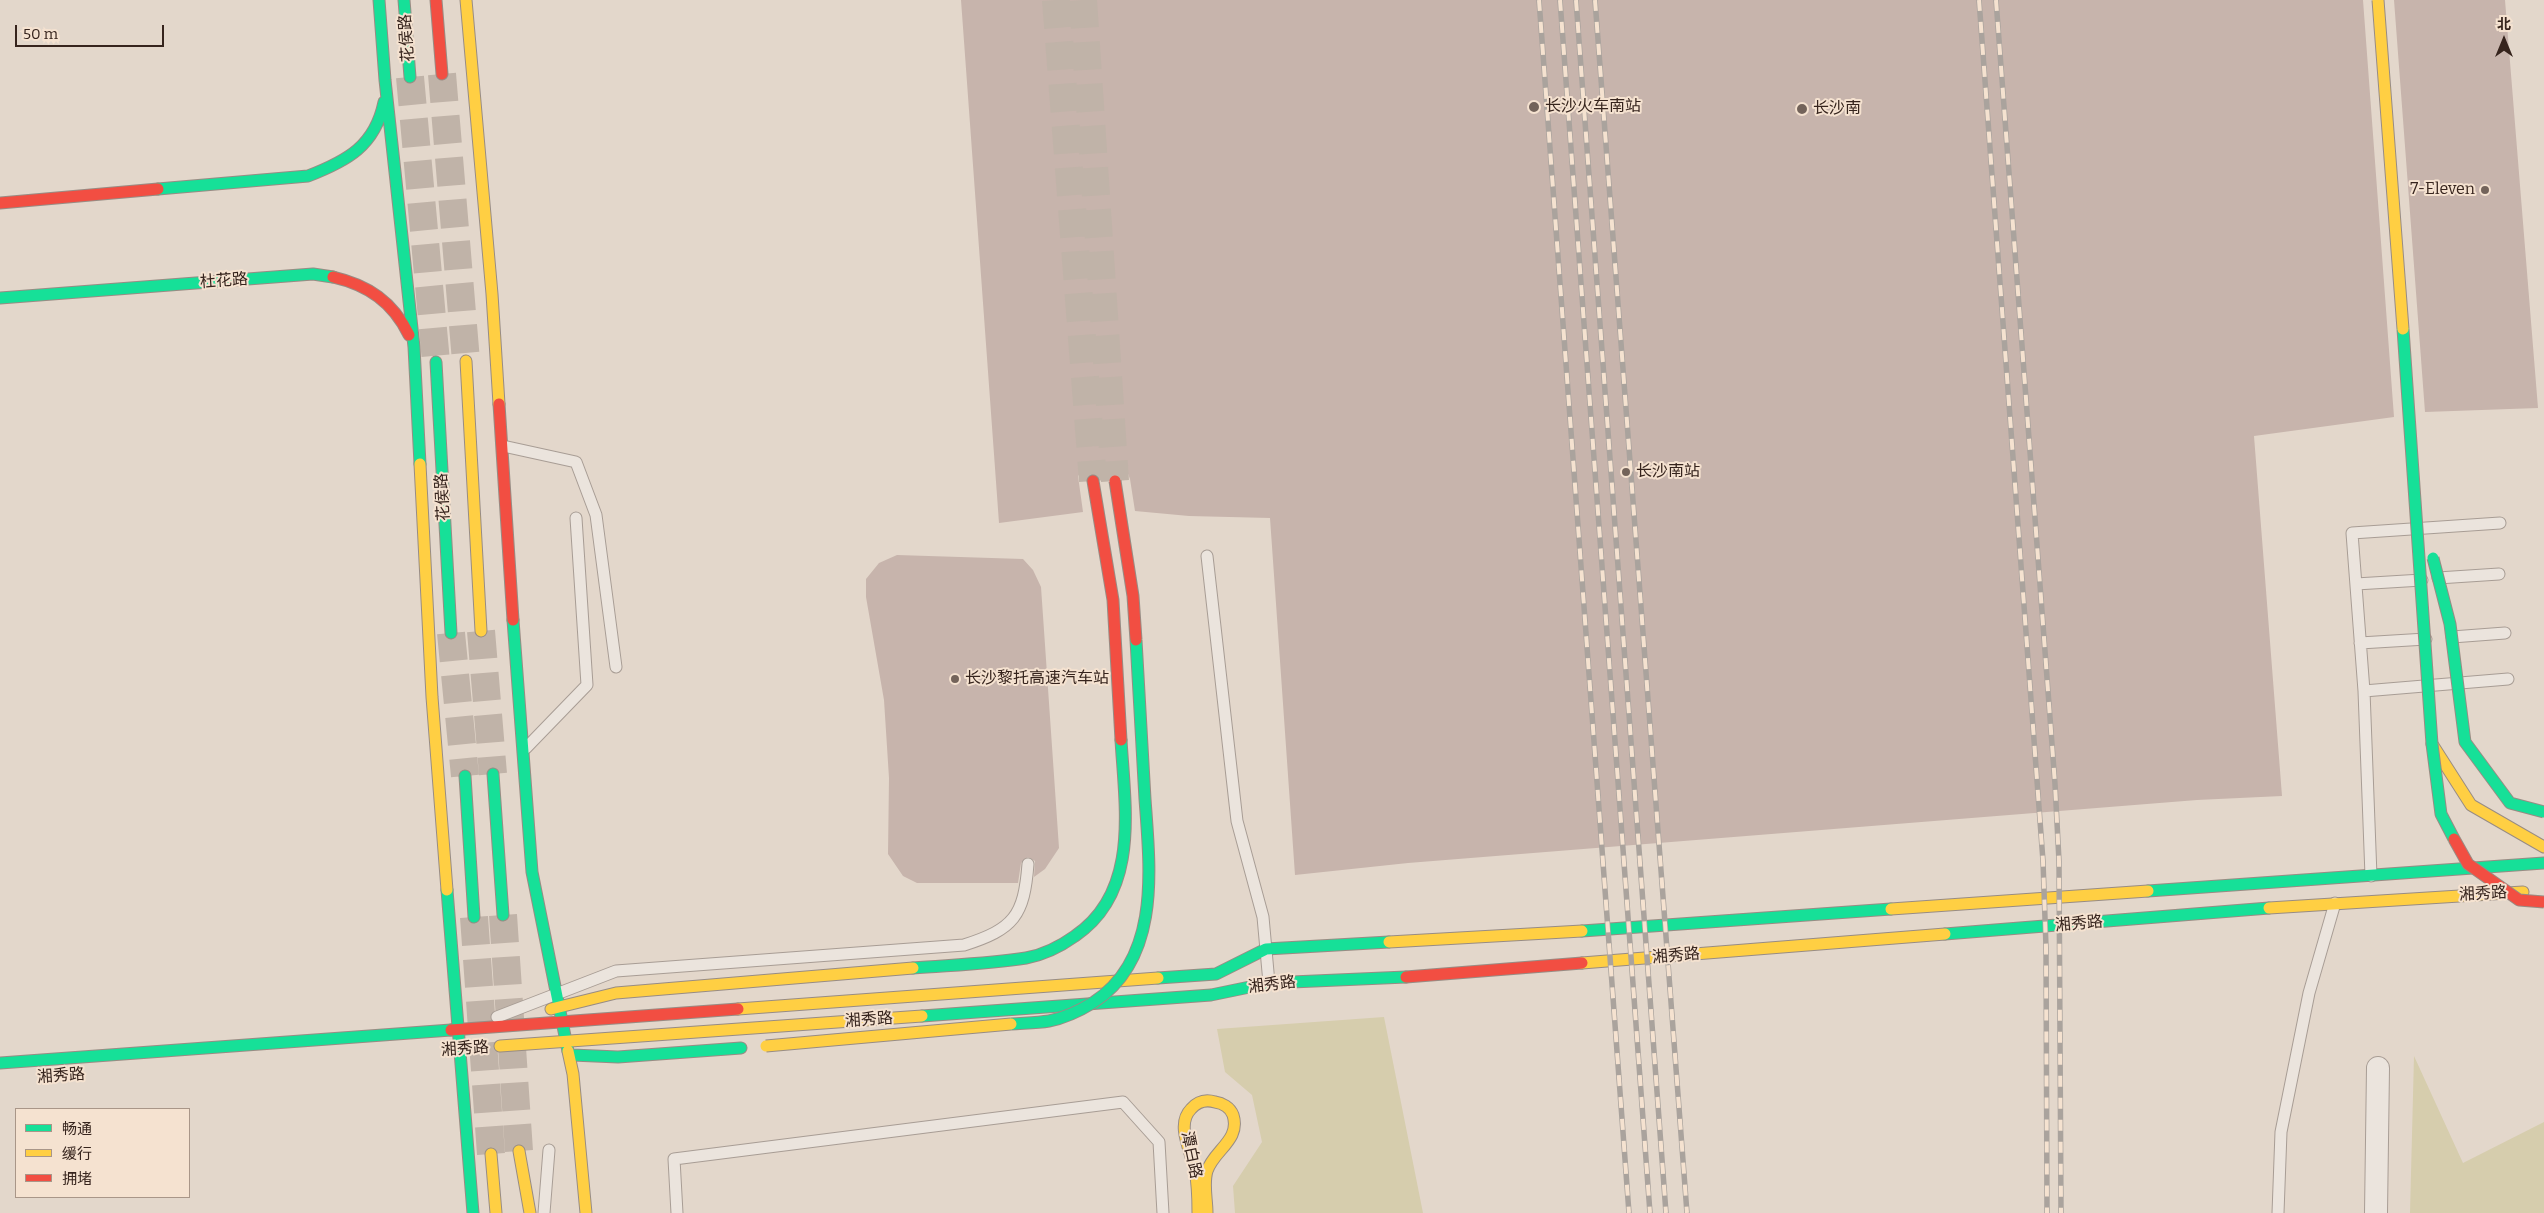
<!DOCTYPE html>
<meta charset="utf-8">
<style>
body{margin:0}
#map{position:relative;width:2544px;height:1213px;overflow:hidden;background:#e3d7cb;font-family:Bitter,"Noto Sans SC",serif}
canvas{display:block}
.legend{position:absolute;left:15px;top:1108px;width:175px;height:90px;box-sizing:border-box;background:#f5e2d0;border:1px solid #a99688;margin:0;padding:6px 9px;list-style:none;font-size:15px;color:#36241d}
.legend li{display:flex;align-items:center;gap:10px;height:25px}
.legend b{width:25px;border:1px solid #a99688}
.north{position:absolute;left:2479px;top:15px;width:50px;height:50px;-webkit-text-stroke:4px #f5e2d0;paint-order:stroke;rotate:0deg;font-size:14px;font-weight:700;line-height:20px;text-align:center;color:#36241d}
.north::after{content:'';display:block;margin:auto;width:18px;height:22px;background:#36241d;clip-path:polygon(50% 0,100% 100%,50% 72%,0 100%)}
.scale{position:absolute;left:15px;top:25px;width:149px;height:22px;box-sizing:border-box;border:2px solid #36241d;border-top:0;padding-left:6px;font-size:15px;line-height:18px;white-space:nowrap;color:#36241d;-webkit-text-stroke:4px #f5e2d0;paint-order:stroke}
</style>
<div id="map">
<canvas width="2544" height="1213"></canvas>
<ul class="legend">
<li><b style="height:6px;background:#16e098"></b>畅通</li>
<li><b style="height:6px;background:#ffcf43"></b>缓行</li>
<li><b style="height:6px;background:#f24e42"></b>拥堵</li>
</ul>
<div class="north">北</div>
<div class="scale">50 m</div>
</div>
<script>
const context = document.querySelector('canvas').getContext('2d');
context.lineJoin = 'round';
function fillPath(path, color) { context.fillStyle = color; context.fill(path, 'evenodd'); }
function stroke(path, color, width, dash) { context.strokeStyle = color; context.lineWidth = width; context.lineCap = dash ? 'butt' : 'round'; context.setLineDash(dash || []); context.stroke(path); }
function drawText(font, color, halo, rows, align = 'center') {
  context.font = font + ' Bitter,"Noto Sans SC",serif'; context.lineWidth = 4; context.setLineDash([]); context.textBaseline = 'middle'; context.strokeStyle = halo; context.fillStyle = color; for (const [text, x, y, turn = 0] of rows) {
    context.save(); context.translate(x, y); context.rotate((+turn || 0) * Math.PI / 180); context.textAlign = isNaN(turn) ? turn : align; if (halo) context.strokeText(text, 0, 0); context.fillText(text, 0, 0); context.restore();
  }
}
fillPath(new Path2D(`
 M1384,1017L1423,1213H1235L1233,1186L1262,1142L1252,1095L1225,1072L1217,1029Z
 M2414,1056L2463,1163L2544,1122V1213H2410Z`), '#d6cdad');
fillPath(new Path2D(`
 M961,0H2363L2394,417L2254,436L2282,796L2197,800L1408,863L1295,875L1270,518L1189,516L1135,511L1130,479L1127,471L1120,466H1112L1104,470L1091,466L1083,469L1078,476L1083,512L999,523Z
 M2394,0H2505L2538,408L2425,412Z
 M897,555L1023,559L1033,570L1041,587L1059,848L1045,869L1034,877L1035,861L1028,857L1021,863L1018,883H917L903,876L888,854L889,778L884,700L866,597V579L879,563Z`), '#c7b4ac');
stroke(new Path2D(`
 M1056,0L1093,481
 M1083,0L1115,481`), '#c0b3a8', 28, [28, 14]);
stroke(new Path2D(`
 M442,74L466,361
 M410,77L436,362
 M481,631L493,774
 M451,633L465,776
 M503,915L519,1151
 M474,917L491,1154`), '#c0b3a8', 28, [28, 14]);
const lane = new Path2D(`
 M503,446L576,462L596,515L616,667
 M1207,556L1237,821L1263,917L1269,983
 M2438,578L2499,574
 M2356,584L2422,580
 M2452,637L2505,633
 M2360,643L2426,639
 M2364,691L2508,679
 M526,748L587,685L576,518
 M2371,876L2364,691L2352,533L2500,523
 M497,1017L616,971L964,945C1014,929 1024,916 1028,864
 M544,1213L549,1150
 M677,1213L674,1159L1123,1102L1159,1142L1163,1213
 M2278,1213L2281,1132L2309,993L2335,903`);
const street = new Path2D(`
 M2376,1213L2378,1068`);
const fast = new Path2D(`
 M379,0L385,80L414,347L420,464
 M404,0L410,77
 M158,189L308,176C347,161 375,146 384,102
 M0,298L313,274L333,277
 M436,362L451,633
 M513,620L532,872L568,1051
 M493,774L503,915
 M465,776L474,917
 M447,890L473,1213
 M2148,891L2544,863
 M1582,931L1891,909
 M1945,934L2269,908
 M913,968C950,965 989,964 1026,958C1043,955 1061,946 1075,936C1140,892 1125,808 1121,740
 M1158,978L1216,974L1266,949L1389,942
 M922,1016L1211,995L1269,983L1406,977
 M572,1055L618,1057L741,1048
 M0,1063L451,1030`);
const slow = new Path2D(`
 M466,0L492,294L499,404
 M466,361L481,631
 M420,464L432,697L447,890
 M2432,744L2471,805L2544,847
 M2269,908L2523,892
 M1891,909L2148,891
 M1389,942L1582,931
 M1582,963L1945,934
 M551,1009L616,993L913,968
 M738,1009L1158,978
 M500,1046L922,1016
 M568,1051L573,1074L586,1213
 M519,1151L530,1213
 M491,1154L496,1213
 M1198,1213C1198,1199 1198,1185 1195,1171C1192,1153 1175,1125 1191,1109C1197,1102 1205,1099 1215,1102C1222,1103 1230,1107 1233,1115C1241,1140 1214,1150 1207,1171C1203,1184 1207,1199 1207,1213`);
const jam = new Path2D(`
 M436,0L442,74
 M0,203L158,189
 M333,277C368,285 393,302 409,335
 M499,404L513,620
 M1093,481L1113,600L1121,740
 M1406,977L1582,963
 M451,1030L738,1009`);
stroke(lane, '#a89d95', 13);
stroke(street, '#a89d95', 24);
stroke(fast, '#988c84', 13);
stroke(slow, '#988c84', 13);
stroke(jam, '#988c84', 13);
stroke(lane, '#ebe4dd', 11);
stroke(street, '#ebe4dd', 22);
stroke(fast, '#16e098', 11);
stroke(slow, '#ffcf43', 11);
stroke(jam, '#f24e42', 11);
const rail = new Path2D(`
 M1539,0L1629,1213
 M1560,0L1650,1213
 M1576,0L1666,1213
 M1595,0L1687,1213
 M1979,0L2043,861L2046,947L2047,1213
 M1996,0L2055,784L2059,861L2061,1213`);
stroke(rail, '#aaa39d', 5.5);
stroke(rail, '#f5e2d0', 4, [11]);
const fastBridge = new Path2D(`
 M2403,329L2432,744L2441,814L2454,839
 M2433,558L2450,624L2465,742L2510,803L2544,812
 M1011,1024C1024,1023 1037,1023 1049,1021C1065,1018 1081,1010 1094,1002C1161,958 1150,869 1145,799C1142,746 1139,693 1136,640`);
const slowBridge = new Path2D(`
 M2378,0L2403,329
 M766,1046L1011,1024`);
const jamBridge = new Path2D(`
 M1115,481L1133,596L1136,640
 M2454,839L2468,864L2519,900L2544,902`);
stroke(fastBridge, '#988c84', 13, []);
stroke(slowBridge, '#988c84', 13, []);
stroke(jamBridge, '#988c84', 13, []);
stroke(fastBridge, '#16e098', 11);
stroke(slowBridge, '#ffcf43', 11);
stroke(jamBridge, '#f24e42', 11);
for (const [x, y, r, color] of [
 [1534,107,6,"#73635a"],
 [1802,109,6,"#73635a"],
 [2485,190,5,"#73635a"],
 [1626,472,5,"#73635a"],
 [955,679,5,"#73635a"]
]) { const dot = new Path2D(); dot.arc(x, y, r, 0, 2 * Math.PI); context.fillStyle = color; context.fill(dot); stroke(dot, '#f5e2d0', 2); }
drawText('16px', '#36241d', '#f5e2d0', [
 ["花侯路",407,38,-94],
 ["杜花路",224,281,-4],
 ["花侯路",443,497,-93],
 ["湘秀路",2483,894,-3],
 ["湘秀路",2079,924,-5],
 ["湘秀路",1676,956,-5],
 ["湘秀路",1272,985,-7],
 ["湘秀路",869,1020,-4],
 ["湘秀路",465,1049,-4],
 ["湘秀路",61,1076,-4],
 ["潭白路",1191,1155,78]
]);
drawText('16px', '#36241d', '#f5e2d0', [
 ["长沙火车南站",1545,107],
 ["长沙南",1813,109],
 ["7-Eleven",2475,190,"right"],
 ["长沙南站",1636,472],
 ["长沙黎托高速汽车站",965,679]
], 'left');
</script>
